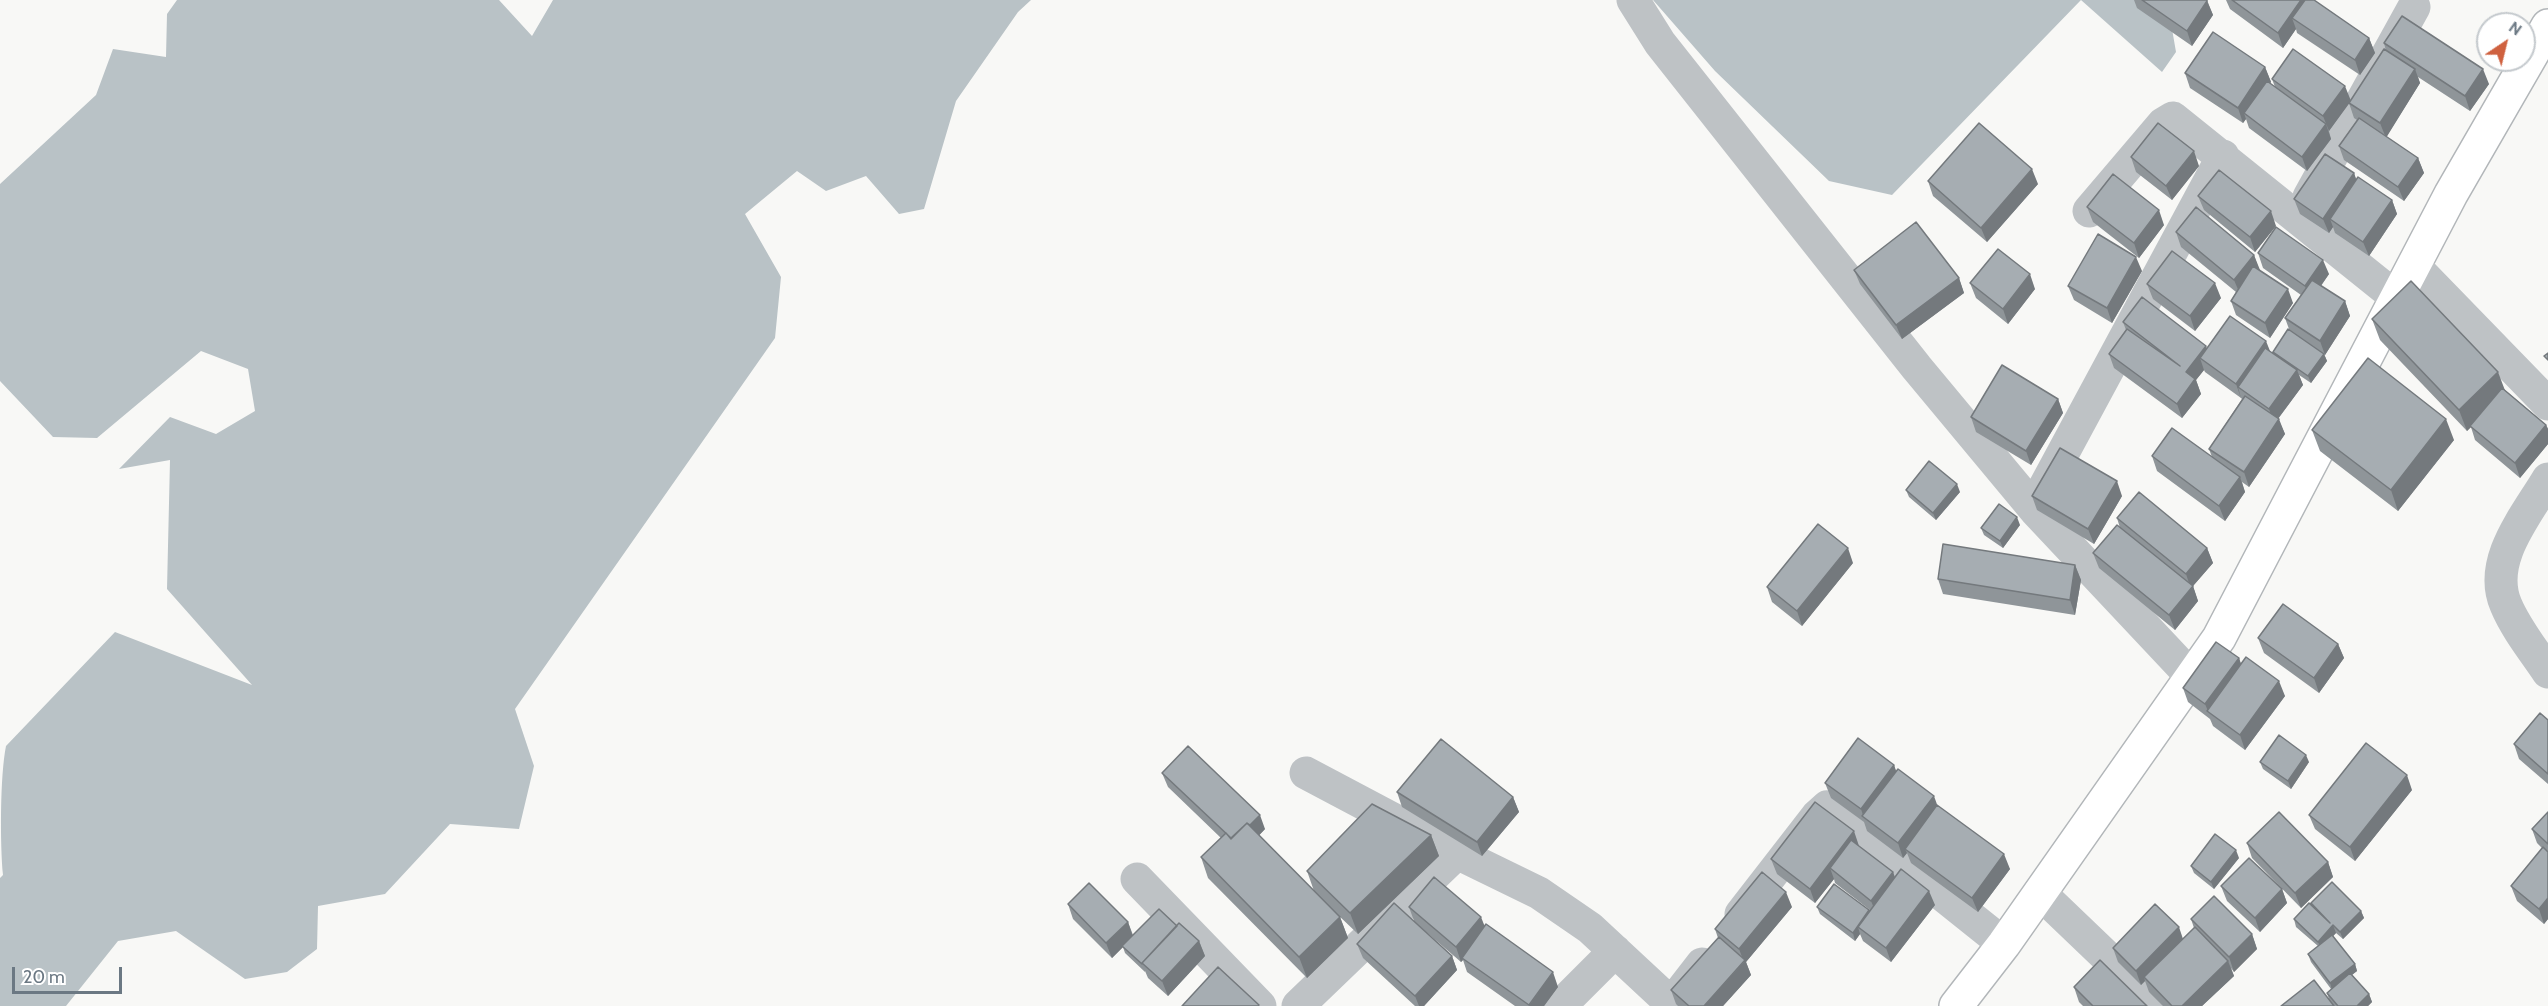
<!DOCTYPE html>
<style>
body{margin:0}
#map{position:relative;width:2548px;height:1006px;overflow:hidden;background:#f8f8f6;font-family:Cabin,sans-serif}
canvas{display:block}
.north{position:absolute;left:2476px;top:12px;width:60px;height:60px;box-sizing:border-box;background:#fff;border:2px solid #c4c9cd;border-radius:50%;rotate:35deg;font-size:16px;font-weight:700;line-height:24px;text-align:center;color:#6b7883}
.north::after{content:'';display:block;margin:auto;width:21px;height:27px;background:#cf613f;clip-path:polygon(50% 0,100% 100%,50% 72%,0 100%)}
.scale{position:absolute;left:12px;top:967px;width:110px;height:27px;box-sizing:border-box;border:3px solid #6b7883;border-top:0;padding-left:8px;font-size:18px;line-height:21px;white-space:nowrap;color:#6b7883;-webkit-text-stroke:4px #fff;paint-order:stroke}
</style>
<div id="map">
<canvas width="2548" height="1006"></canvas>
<div class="north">N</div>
<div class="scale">20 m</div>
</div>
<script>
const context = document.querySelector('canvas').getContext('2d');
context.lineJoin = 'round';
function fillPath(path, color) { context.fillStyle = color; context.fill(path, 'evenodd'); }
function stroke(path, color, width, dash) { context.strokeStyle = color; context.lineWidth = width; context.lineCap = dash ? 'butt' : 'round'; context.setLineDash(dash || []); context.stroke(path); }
fillPath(new Path2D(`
 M177,0H499L532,36L553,0H1031L1018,12L956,101L924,209L899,214L866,176L826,191L797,171L745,214L781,277L775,338L515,709L534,766L519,829L450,824L385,894L318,906L317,949L287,972L245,979L176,931L118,941L66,1006H0V878L3,875C0,843 0,776 6,746L115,632L252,685L167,589L170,460L119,469L170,417L216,434L255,411L248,369L201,351L97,438L53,437L0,381V184L96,95L113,49L166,57L167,14Z
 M1653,0H2167L2176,52L2162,72L2081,0L1892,195L1829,181L1715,71Z`), '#b9c2c6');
const major = new Path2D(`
 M1956,1006L2004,944L2219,638L2451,194L2548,26`);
stroke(major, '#b2b6b9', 36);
stroke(new Path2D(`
 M1633,0L1660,43L1917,368L2036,511L2192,677
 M2309,197L2414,7
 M2089,211L2163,124L2173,118L2397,298
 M2414,266L2548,404
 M2548,479C2526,516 2487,561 2506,605C2516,629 2534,651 2548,672
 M2043,490L2223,156
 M1306,773L1457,853L1539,893L1590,928L1674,1006
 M1137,879L1260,1006
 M2040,893L2158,1006
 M1741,914L1817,816L1827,807L1839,812L2004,944
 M1671,1004L1702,964
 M1298,1006L1457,853
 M1560,1006L1615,951`), '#bec2c5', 33);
stroke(major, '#fff', 33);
fillPath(new Path2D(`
 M2134,0H2207L2213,15L2192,46L2137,8Z
 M2226,0H2314L2369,38L2375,53L2360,75L2297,33L2296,29L2283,48L2230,9Z
 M2384,43L2489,84L2470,111L2418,77L2420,83L2386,137L2418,158L2424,173L2404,201L2344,160L2339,146L2357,120L2354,118L2349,103L2350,101L2329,131L2331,139L2307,171L2249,128L2246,119L2243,123L2190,88L2185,73L2265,67L2271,82L2270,83L2275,87L2272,79L2351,101L2386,51Z
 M2131,157L2199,166L2172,200L2136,172Z
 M2354,173L2356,179L2392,200L2397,214L2369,256L2335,233L2333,227L2329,233L2300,214L2294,199Z
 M1928,181L2038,184L1987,242L1933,196Z
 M2198,196L2276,226L2255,252L2204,210Z
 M2087,207L2164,225L2139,258L2093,222Z
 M2176,232L2254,255L2259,270L2293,303L2270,338L2236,315L2231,301L2236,292L2181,247Z
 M2258,253L2329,274L2321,286L2345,301L2350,316L2325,355L2324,354L2327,361L2311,383L2299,375L2303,385L2278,419L2285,434L2249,487L2242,482L2245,492L2225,521L2157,471L2152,456L2212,457L2209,449L2242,399L2241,398L2205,372L2204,370L2196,380L2201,394L2182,418L2114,368L2109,354L2126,330L2123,322L2207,348L2270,351L2273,353V352L2289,329L2285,318L2301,295L2263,268Z
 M1854,270L1959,278L1964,293L1902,339L1860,284Z
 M2142,271L2112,323L2074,300L2068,286Z
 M1970,283L2035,289L2008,324L1976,298Z
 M2147,284L2221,298L2195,331L2153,299Z
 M2372,319L2505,390L2546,425L2548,429V444L2520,478L2475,440L2471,427L2467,431L2380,340Z
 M2058,399L2063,413L2031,465L1976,432L1971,417Z
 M2312,430L2454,440L2398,511L2320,451Z
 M1906,490L1960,492L1936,520L1909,497Z
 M2032,496H2122L2094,544L2037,510Z
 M2117,518L2207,548L2213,563L2193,586L2198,601L2175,630L2099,568L2093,553L2120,528Z
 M2020,525L2003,548L1984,535L1981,528Z
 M1853,563L1802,626L1772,602L1767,587Z
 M2075,565L2081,580L2075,615L1943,594L1938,579Z
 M2258,638L2338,644L2344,658L2319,693L2264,653Z
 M2239,658L2241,664L2285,696L2245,750L2213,726L2210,719L2188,702L2183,688Z
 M2548,720V784L2519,759L2514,744Z
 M2260,762H2309L2291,789L2263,769Z
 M1894,765L1896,771L2010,869L1978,912L1911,863L1907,853L1903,858L1867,831L1864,822L1831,798L1825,783Z
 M1162,773L1265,829L1259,835L1314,891L1307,871L1431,835L1439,856L1358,934L1337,914L1340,917L1348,938L1307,978L1208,878L1201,857L1221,838L1168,787Z
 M2412,790L2355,861L2315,829L2309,815Z
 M1397,792L1513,797L1519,812L1482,856L1402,807Z
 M2548,812V919L2544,924L2517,901L2511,886L2542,848L2537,843L2532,829Z
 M2247,843L2328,862L2333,877L2301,908L2252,858Z
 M1859,846L1893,872L1895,878L1935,905L1891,962L1863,941L1860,934L1855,941L1820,914L1817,907L1870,910L1835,883L1834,879L1815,903L1777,874L1771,859Z
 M2239,858L2214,889L2194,873L2191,866Z
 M2221,886L2282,889L2287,903L2260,932L2227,901Z
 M2311,903L2361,911L2364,918L2343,939L2336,933L2333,936L2355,964L2357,971L2352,975L2369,994L2372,1002L2368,1006H2281L2329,999L2327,993L2331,989L2311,962L2308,954L2318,946L2296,927L2294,919L2312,906Z
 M1068,904L1128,922L1133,935L1177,926L1199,941L1205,956L1168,996L1148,978L1145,971V972L1125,953L1123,947L1112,958L1073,919Z
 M1409,907L1484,926L1558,987L1544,1006H1515L1467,972L1463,960L1461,962L1418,925L1452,956L1457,970L1424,1006H1415L1363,958L1357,944L1414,921Z
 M1792,907L1746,962L1751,975L1723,1006H1678L1676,1004L1671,990L1718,938L1715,929Z
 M2191,919L2252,934L2257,949L2234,972L2231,968L2234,976L2202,1006H2163L2149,992L2145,981L2141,985L2118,962L2113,948L2183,939L2194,928Z
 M2074,987L2147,1006H2083L2079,1002Z`), '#8f9599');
fillPath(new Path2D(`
 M2301,0H2313L2292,18L2296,29L2283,48L2278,33Z
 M2207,1L2213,15L2192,46L2187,31Z
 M2369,38L2375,53L2360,75L2355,60Z
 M2265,67L2271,82L2247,116L2244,113L2246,119L2243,123L2238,108Z
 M2415,69L2420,83L2386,138L2380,123Z
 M2483,69L2489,84L2470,111L2465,96Z
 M2345,86L2351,101L2329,131L2323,116Z
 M2326,124L2331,139L2307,171L2302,157Z
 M2194,151L2199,166L2172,200L2166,186Z
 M2418,158L2424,173L2404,201L2398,187Z
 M2032,169L2038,184L1987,242L1981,228Z
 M2354,173L2359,188L2330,219L2333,227L2329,233L2323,219Z
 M2392,200L2397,214L2369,256L2363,242Z
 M2159,210L2164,225L2139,258L2134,243Z
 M2271,211L2276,226L2255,252L2250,237Z
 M2254,255L2260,270L2240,294L2234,280Z
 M2136,257L2142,271L2112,323L2107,308Z
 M2323,260L2329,274L2310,301L2305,286Z
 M2030,274L2035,289L2008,324L2003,309Z
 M1959,278L1964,293L1902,339L1896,325Z
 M2215,283L2221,298L2195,331L2190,316Z
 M2288,289L2293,303L2270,338L2265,323Z
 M2345,301L2350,316L2325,355L2320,341Z
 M2266,341L2272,356L2238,387L2241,398L2236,384Z
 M2206,346L2211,360L2200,358L2204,370L2196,380L2201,394L2182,418L2177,404L2186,372Z
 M2324,354L2327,361L2311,383L2308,376Z
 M2297,370L2303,385L2274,424L2269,409Z
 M2498,372L2506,393L2470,426L2471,427L2467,431L2459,410Z
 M2058,399L2063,413L2031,465L2026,451Z
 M2279,419L2285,434L2249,487L2244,472Z
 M2446,419L2454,440L2398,511L2391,490Z
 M2546,425L2548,429V444L2520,478L2515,463Z
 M2240,477L2245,492L2225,521L2219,506Z
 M2117,481L2122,496L2094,544L2088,529Z
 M1957,484L1960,492L1936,520L1933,513Z
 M2017,517L2020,525L2003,548L2000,541Z
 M1848,548L1853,563L1802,626L1797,611Z
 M2207,548L2213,563L2193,586L2198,601L2175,630L2169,615L2191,589L2186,574Z
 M2075,565L2081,580L2075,615L2070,600Z
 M2338,644L2344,658L2319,693L2314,678Z
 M2239,658L2244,673L2208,711L2205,704Z
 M2279,681L2285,696L2245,750L2240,735Z
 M2306,755L2309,762L2291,789L2288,781Z
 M1894,765L1899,780L1864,818L1861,809Z
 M2407,775L2412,790L2355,861L2350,847Z
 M1934,796L1939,810L1905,849L1907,853L1903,858L1898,843Z
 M1513,797L1519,812L1482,856L1477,842Z
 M1260,815L1265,829L1240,856L1234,841Z
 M1854,831L1859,846L1830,868L1834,879L1815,903L1810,889Z
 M1431,835L1439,856L1358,934L1350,913Z
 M2236,850L2239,858L2214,889L2211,882Z
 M2004,854L2010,869L1978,912L1972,898Z
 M2328,862L2333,877L2301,908L2295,893Z
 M1893,872L1898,886L1877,915L1871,901Z
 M2282,889L2287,903L2260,932L2255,918Z
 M1929,891L1935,905L1891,962L1886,948Z
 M1786,892L1792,907L1746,962L1751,975L1723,1006H1704L1744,962L1739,949Z
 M2548,898V919L2544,924L2539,909Z
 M1869,910L1858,927L1860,934L1855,941L1853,933Z
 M2361,911L2364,918L2343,939L2340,932Z
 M1340,917L1348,938L1307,978L1299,957Z
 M1481,917L1487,932L1462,958L1463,960L1461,962L1456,947Z
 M1128,922L1133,937L1112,958L1106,943Z
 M2333,925L2336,933L2321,949L2318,942Z
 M2179,927L2184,942L2144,977L2145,981L2141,985L2136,971Z
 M2252,934L2257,949L2234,972L2229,957Z
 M1199,941L1205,956L1168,996L1162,981Z
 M1452,956L1457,970L1424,1006H1419L1415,996Z
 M2228,961L2234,976L2202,1006H2182Z
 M2355,964L2357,971L2332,990L2330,983Z
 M1553,972L1558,987L1544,1006H1529Z
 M2369,994L2372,1002L2368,1006H2357Z`), '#74797d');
const building = new Path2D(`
 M2142,0H2207V1L2187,31Z
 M2232,0H2301L2278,33Z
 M2305,0H2314L2369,38L2355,60L2292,18Z
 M2402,16L2483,69L2465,96L2384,43Z
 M2213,32L2265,67L2238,108L2185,73Z
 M2293,49L2345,86L2323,116L2272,79Z
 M2384,49L2415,69L2380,123L2349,103Z
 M2267,81L2326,124L2302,157L2244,113Z
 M2359,118L2418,158L2398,187L2339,146Z
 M1979,123L2032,169L1981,228L1928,181Z
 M2158,123L2194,151L2166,186L2131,157Z
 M2325,154L2354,173L2323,219L2294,199Z
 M2219,170L2271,211L2250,237L2198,196Z
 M2113,174L2159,210L2134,243L2087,207Z
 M2358,177L2392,200L2363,242L2330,219Z
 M2196,207L2254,255L2234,280L2176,232Z
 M1916,222L1959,278L1896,325L1854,270Z
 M2276,227L2323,260L2305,286L2258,253Z
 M2098,234L2136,257L2107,308L2068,286Z
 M1998,249L2030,274L2003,309L1970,283Z
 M2172,251L2215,283L2190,316L2147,284Z
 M2253,266L2288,289L2265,323L2231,301Z
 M2312,280L2345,301L2320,341L2285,318Z
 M2411,281L2498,372L2459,410L2372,319Z
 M2142,297L2206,346L2186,372L2195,379L2177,404L2109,354L2127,329L2180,366L2123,322Z
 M2230,316L2266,341L2236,384L2200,358Z
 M2288,329L2324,354L2308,376L2273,352Z
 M2265,348L2297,370L2269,409L2238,387Z
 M2548,353V360L2544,356Z
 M2368,358L2446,419L2391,490L2312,430Z
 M2002,365L2058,399L2026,451L1971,417Z
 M2502,388L2546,425L2515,463L2470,426Z
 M2245,396L2279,419L2244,472L2209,449Z
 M2172,428L2240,477L2219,506L2152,456Z
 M2060,448L2117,481L2088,529L2032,496Z
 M1929,461L1957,484L1933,513L1906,490Z
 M2139,492L2207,548L2186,574L2117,518Z
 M1999,504L2017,517L2000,541L1981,528Z
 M1818,524L1848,548L1797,611L1767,587Z
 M2117,525L2193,586L2169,615L2093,553Z
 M1943,544L2075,565L2070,600L1938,579Z
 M2283,604L2338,644L2314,678L2258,638Z
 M2216,642L2239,658L2205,704L2183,688Z
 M2246,657L2279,681L2240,735L2207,711Z
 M2540,713L2548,720V774L2514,744Z
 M2279,735L2306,755L2288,781L2260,762Z
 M1858,738L1894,765L1861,809L1825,783Z
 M1441,739L1513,797L1477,842L1397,792Z
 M2366,743L2407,775L2350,847L2309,815Z
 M1188,746L1260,815L1250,825L1247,823L1231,838L1162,773Z
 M1898,769L1934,796L1898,843L1862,816Z
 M1815,802L1854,831L1810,889L1771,859Z
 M1372,804L1431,835L1350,913L1307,871Z
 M1937,805L2004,854L1972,898L1905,849Z
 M2279,812L2328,862L2295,893L2247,843Z
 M2548,812V844L2532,829Z
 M1247,823L1340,917L1299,957L1201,857L1226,833L1231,839Z
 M2215,834L2236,850L2211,882L2191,866Z
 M1851,840L1893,872L1871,901L1830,868Z
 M2543,847L2548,852V898L2539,909L2511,886Z
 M2249,858L2282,889L2255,918L2221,886Z
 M1901,869L1929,891L1886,948L1858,927Z
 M1762,872L1786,892L1739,949L1715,929Z
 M1434,877L1481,917L1456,947L1409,907Z
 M2332,882L2361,911L2340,932L2333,925L2318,942L2294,919L2309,903L2330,923L2311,903Z
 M1089,883L1128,922L1106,943L1068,904Z
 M1834,884L1869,910L1853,933L1817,907Z
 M2214,896L2252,934L2229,957L2191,919Z
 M1394,903L1452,956L1415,996L1357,944Z
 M2155,904L2179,927L2136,971L2113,948Z
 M1159,909L1177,926L1142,963V964L1122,946Z
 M1179,923L1199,941L1162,981L1142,963Z
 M1486,924L1553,972L1529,1005L1462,958Z
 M2195,927L2228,961L2182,1006H2172L2144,977Z
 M2332,935L2355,964L2330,983L2308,954Z
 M1719,937L1745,960L1704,1006H1689L1671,990Z
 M2100,960L2147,1006H2093L2074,987Z
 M1218,967L1259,1005L1258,1006H1182Z
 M2350,973L2369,994L2357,1006H2338L2327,993Z
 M2314,980L2334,1006H2281Z`);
fillPath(building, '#a6adb2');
stroke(building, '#74797d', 1.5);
</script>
